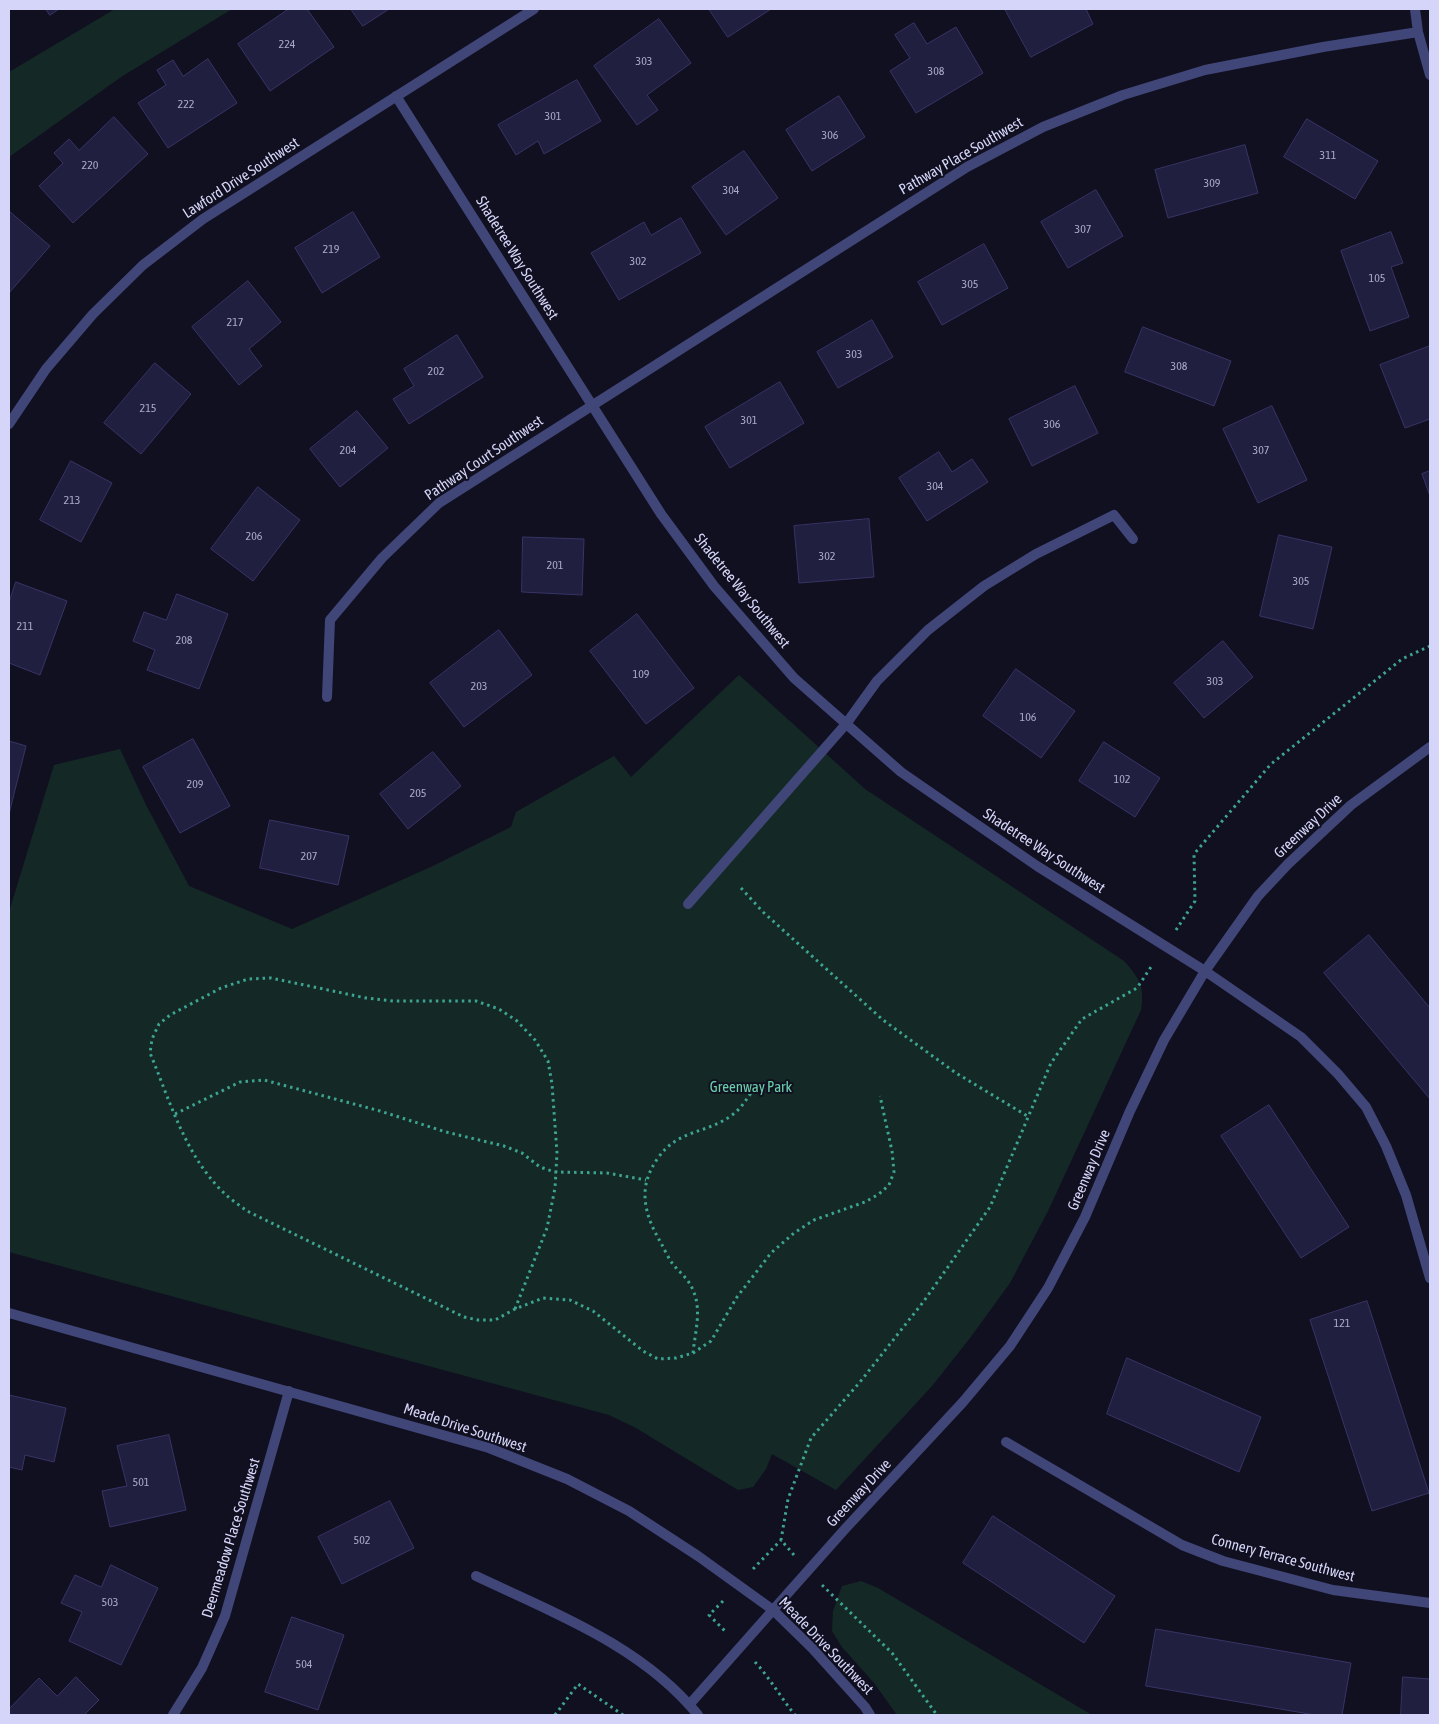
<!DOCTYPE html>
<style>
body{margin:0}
#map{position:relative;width:1439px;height:1724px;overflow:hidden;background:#111020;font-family:"Asap Condensed",sans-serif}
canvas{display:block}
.frame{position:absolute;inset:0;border:10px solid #d5d5f9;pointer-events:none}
</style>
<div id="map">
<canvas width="1439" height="1724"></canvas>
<div class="frame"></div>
</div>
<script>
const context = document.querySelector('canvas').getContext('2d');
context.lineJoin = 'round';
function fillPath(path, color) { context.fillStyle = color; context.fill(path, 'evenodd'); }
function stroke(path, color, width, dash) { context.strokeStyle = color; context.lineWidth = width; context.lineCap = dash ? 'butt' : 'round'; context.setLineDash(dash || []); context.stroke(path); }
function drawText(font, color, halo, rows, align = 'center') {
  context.font = font + ' "Asap Condensed",sans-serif'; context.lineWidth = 4; context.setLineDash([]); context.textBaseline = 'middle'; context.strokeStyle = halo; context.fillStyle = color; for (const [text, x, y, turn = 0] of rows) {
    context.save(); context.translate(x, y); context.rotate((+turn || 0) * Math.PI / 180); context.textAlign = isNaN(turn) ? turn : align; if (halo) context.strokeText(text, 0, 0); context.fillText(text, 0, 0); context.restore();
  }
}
fillPath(new Path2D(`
 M115,9H232L121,77L9,157V72Z
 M739,675L865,789L1124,961C1139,978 1145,986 1141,1010L1048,1211L1010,1283L970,1338L932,1386L836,1490L772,1454L766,1469L753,1487L738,1490L636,1428L609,1415L9,1252V912L54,765L120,749L146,805L189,886L292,929L433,866L511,827L516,812L614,756L631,777Z
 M861,1581L878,1588L1092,1715H897L874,1683L842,1647L832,1631L833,1611L842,1586Z`), '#142926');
const building = new Path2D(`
 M46,9H59L50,15Z
 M289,9H307L334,47L270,91L238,44Z
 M351,9H389L363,26Z
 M709,9H771L728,37Z
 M1005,9H1086L1093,24L1031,57Z
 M659,19L691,63L647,95L658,110L637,125L594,66Z
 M914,23L927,44L956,27L983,73L916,113L890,71L910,58L895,35Z
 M208,59L237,103L168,148L138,103L166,85L157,70L173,60L183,76Z
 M577,80L601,121L544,154L538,141L516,155L498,125Z
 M839,96L865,137L812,171L786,130Z
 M114,117L148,154L73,223L39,186L63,163L54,153L69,139L79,150Z
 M1307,119L1378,161L1355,199L1284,157Z
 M1245,145L1258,193L1168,218L1155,170Z
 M744,151L778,198L726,235L692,187Z
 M1096,190L1123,236L1068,268L1041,222Z
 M9,211L50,246L9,293Z
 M353,212L380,257L322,293L295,248Z
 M681,218L701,253L619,300L591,253L644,222L651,235Z
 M1391,232L1403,263L1391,267L1409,317L1370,331L1341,251Z
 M984,244L1008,288L942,325L918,282Z
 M248,281L281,322L249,349L262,366L239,385L192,327Z
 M872,320L893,357L838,388L817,352Z
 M1143,327L1231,361L1214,406L1125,372Z
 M457,335L483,377L409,424L393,399L414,386L404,369Z
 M1430,346V419L1405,428L1380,365Z
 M155,363L191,394L141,454L104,423Z
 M780,382L804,423L730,468L705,427Z
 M1075,386L1098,433L1032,466L1009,419Z
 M1272,406L1307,480L1258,503L1223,429Z
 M357,411L388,448L340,487L310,449Z
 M939,452L952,472L972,459L988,482L927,521L899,478Z
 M71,461L112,483L81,542L40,520Z
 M1430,471V496L1422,474Z
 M258,487L300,520L253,581L211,549Z
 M869,519L874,577L799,583L794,526Z
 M1279,535L1332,547L1313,629L1260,616Z
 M523,537L584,539L582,595L522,592Z
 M16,582L67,601L40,675L9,663V603Z
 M177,594L228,614L199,689L147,670L155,650L133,641L144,612L166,620Z
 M637,614L694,688L646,724L590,651Z
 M499,630L532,675L464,727L430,683Z
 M1223,641L1253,677L1204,718L1174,683Z
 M1016,669L1075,711L1041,758L983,716Z
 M193,739L230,806L180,833L143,767Z
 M9,741L26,746L9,814Z
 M1104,742L1160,778L1135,817L1079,781Z
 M433,752L461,786L408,829L380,794Z
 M270,820L349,836L338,885L260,868Z
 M1369,935L1430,1008V1099L1324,973Z
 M1269,1105L1349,1227L1301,1258L1221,1136Z
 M1367,1301L1429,1493L1372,1511L1310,1320Z
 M1127,1358L1261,1417L1239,1472L1107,1414Z
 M9,1395L66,1408L54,1462L25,1455L22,1470L9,1467Z
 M169,1435L186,1510L110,1527L102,1491L127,1486L117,1446Z
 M390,1501L414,1548L342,1584L318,1537Z
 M993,1516L1115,1596L1084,1643L963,1563Z
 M111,1565L158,1588L121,1665L69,1641L82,1612L61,1603L75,1575L101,1587Z
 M292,1617L344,1635L318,1710L265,1692Z
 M1156,1629L1351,1663L1342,1715H1315L1146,1686Z
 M76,1677L99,1700L84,1715H9V1709L39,1678L57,1696Z
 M1403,1677L1430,1679V1715H1401Z`);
fillPath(building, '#211f3f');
stroke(building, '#383467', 1);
stroke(new Path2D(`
 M741,888L763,912L883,1020L956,1073L1029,1117
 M1176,930L1195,901L1194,854L1271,764L1402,659L1430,646
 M175,1114L240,1082L264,1080L380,1111L446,1132L504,1146L522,1153L540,1167L555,1172L607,1173L646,1180
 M515,1309L547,1228L555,1188L557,1153L552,1084L548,1061L535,1040L517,1021L499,1009L476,1001H393L366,998L271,978L248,979L221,988L170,1015L159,1024L152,1039L150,1053C170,1101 185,1155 223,1192C230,1199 239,1205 247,1211L464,1317L478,1320H495L515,1309L543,1298L570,1300L593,1311L643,1351L658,1359L676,1358L693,1353L711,1341L737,1297L771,1253L794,1233L814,1220L865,1202L879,1194L889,1185L894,1172L892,1151L880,1096
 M693,1353C695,1332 702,1310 693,1290C688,1278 679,1272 672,1263C668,1257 664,1249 661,1243C644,1214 637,1187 658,1158C678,1129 707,1134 732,1115C742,1108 747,1098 754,1089
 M794,1555L781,1540L788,1499L811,1438L860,1382L924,1301L990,1207L1051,1063L1082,1019L1137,988L1153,964
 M753,1569L781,1540
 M822,1585L892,1653L937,1715
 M723,1601L709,1615L726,1632
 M755,1662C770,1678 781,1698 795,1715
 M555,1715L578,1684L623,1715`), '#3ea492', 3, [2.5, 4]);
stroke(new Path2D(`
 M688,904L846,724
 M476,1576C554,1613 642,1646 698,1715
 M689,1705L773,1610`), '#414679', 10);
stroke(new Path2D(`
 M1415,9L1418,32L1430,75
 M396,96L661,514L714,586L794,678L901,772L1037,866L1205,971L1301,1037L1338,1074L1366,1107L1386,1146L1406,1195L1430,1278
 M9,424L46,369L93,314L143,265L203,219L534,9
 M327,697L330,620L382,558L439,503L967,167L1043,127L1123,95L1205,70L1323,47L1418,32
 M846,724L877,681L928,630L984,586L1036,554L1114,515L1133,539
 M9,1313L489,1448L567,1479L629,1511L698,1556L773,1610L812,1648L865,1707L870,1715
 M1006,1442L1182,1545L1223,1561L1333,1590L1430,1603
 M773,1610L845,1529L963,1402L1010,1346L1048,1288L1085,1217L1130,1111L1164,1040L1205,971L1258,896L1288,864L1351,805L1430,747
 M173,1715L202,1668L225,1616L289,1391`), '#414679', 10);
drawText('12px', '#a8a8ca', null, [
 ["224",287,44],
 ["303",644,61],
 ["308",936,71],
 ["222",186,104],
 ["301",553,116],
 ["306",830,135],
 ["311",1328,155],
 ["220",90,165],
 ["309",1212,183],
 ["304",731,190],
 ["307",1083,229],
 ["219",331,249],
 ["302",638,261],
 ["105",1377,278],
 ["305",970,284],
 ["217",235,322],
 ["303",854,354],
 ["308",1179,366],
 ["202",436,371],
 ["215",148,408],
 ["301",749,420],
 ["306",1052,424],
 ["204",348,450],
 ["307",1261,450],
 ["304",935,486],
 ["213",72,500],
 ["206",254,536],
 ["302",827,556],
 ["201",555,565],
 ["305",1301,581],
 ["211",25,626],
 ["208",184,640],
 ["109",641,674],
 ["303",1215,681],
 ["203",479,686],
 ["106",1028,717],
 ["102",1122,779],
 ["209",195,784],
 ["205",418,793],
 ["207",309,856],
 ["121",1342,1323],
 ["501",141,1482],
 ["502",362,1540],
 ["503",110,1602],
 ["504",304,1664]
]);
drawText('15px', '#d5d5f9', '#111020', [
 ["Pathway Place Southwest",961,156,-30],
 ["Lawford Drive Southwest",241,178,-33],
 ["Shadetree Way Southwest",517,258,58],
 ["Pathway Court Southwest",484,458,-34],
 ["Shadetree Way Southwest",742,591,51],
 ["Greenway Drive",1308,826,-43],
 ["Shadetree Way Southwest",1044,851,33],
 ["Greenway Drive",1089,1170,-67],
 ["Meade Drive Southwest",465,1428,18],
 ["Greenway Drive",859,1493,-47],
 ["Deermeadow Place Southwest",231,1538,-73],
 ["Connery Terrace Southwest",1283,1558,15],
 ["Meade Drive Southwest",826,1646,46]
]);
drawText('15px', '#6bcfaa', '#111020', [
 ["Greenway Park",751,1087]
]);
</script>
